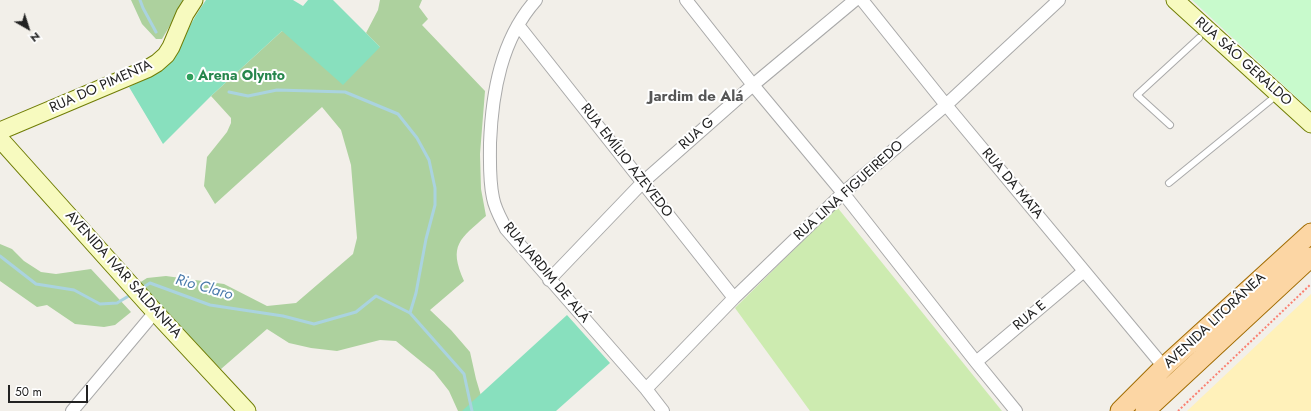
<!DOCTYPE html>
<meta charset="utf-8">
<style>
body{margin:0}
#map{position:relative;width:1311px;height:411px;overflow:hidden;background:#f2efe9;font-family:Jost,sans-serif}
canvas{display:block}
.north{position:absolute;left:8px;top:8px;width:40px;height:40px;-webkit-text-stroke:3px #fff;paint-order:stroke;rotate:141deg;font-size:11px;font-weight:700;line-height:16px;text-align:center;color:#222}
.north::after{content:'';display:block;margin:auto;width:14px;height:18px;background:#222;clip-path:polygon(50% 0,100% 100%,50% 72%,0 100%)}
.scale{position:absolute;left:8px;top:385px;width:80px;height:18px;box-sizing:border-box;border:2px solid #222;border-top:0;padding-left:5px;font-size:12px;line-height:14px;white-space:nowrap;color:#222;-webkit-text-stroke:3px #fff;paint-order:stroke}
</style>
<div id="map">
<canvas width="1311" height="411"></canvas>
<div class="north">N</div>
<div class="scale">50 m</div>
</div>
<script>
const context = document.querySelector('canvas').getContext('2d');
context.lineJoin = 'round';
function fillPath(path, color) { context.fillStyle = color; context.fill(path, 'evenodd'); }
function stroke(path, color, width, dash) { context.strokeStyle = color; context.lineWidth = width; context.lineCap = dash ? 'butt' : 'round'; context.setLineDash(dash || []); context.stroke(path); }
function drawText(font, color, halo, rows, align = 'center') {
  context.font = font + ' Jost,sans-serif'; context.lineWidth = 4; context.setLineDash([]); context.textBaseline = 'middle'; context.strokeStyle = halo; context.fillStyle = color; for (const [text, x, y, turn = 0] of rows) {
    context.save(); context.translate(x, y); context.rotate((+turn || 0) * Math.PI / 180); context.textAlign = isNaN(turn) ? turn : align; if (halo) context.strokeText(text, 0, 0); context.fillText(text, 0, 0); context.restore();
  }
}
fillPath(new Path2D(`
 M837,207L1002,411H810L735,308Z`), '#cdebb0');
fillPath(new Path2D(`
 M131,0H185L162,39H156L142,24Z
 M380,0H422L419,7L428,19L422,25L485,91L480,154L481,189L486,216C460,239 448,245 464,281L430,310L451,330L470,352L476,379L482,399L491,411H458L449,391L434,372L396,341L380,340L337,351L311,348L289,343L267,329L221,369L136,285L147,278L166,276L224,284L267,306L296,303L353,254L357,238L351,165L341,130L322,107L215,204L204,186L207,157L227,132L231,123V118L211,96L282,31L380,47L366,33L378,10Z
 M0,244L12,249L24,261L41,272L56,274L91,269L131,312L115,325L104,327L75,324L47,305L37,307L0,281Z`), '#add19e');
fillPath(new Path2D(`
 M1311,294V411H1187Z`), '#fff1ba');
fillPath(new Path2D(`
 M1192,0H1311V111Z`), '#c8facc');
fillPath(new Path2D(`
 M206,0H293L303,6L308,0H333L380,47L343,85L282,31L211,96L163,144L129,87C140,81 154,76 164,68C176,58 180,45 187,32C192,21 199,10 206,0Z
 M567,315L610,363L556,411H462Z`), '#88e0be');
stroke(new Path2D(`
 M140,0L143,8L156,32
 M229,92L248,96L277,90L345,92L398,114L417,138L429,160L435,188V205L426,239L416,293L410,313
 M0,256L36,284L74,290L100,304L117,303L132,294
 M142,288L150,283L210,305L283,316L314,324L356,312L376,296L410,313L464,374L472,411`), '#aad3df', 3);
const lane = new Path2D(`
 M1170,125L1137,95L1199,38
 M1169,183L1272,99`);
const street = new Path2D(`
 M536,0C501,39 492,93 490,143C490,161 489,180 493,198C495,209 501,219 506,229L646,389L663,411
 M686,0L753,85L843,193L976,362L1016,411
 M862,0L946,105L1164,367
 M518,25L734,298
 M549,280L643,182L753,85L855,0
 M976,362L1084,271
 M646,389L734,298L843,193L946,105L1059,0
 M72,411L155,312`);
const secondary = new Path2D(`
 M1175,0L1311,124
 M0,131L147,69L157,63L166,55L171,47L185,14L194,0
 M0,139L155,312L247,411`);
const primary = new Path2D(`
 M1120,411L1164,367L1311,233
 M1145,411L1311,257`);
stroke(lane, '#a9a9a9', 8);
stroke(street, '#a9a9a9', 14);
stroke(secondary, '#707d05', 19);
stroke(primary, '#a06b00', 21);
stroke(new Path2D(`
 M1178,411L1311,284`), '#fa8072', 2, [2, 2]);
stroke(lane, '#fff', 6);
stroke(street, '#fff', 12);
stroke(secondary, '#f7fabf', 17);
stroke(primary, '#fcd6a4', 19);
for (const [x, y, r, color] of [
 [190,77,4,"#2e9e5b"]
]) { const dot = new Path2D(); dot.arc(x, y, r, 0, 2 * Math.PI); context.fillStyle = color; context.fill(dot); stroke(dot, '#fff', 1.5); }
drawText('14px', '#222', '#fff', [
 ["RUA SÃO GERALDO",1243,62,42],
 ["RUA DO PIMENTA",101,87,-24],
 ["RUA G",697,134,-41],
 ["RUA EMÍLIO AZEVEDO",626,161,52],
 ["RUA DA MATA",1012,184,50],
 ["RUA LINA FIGUEIREDO",849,191,-42],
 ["RUA JARDIM DE ALÁ",546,273,50],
 ["AVENIDA IVAR SALDANHA",123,275,48],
 ["RUA E",1030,316,-40],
 ["AVENIDA LITORÂNEA",1215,321,-43]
]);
drawText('bold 14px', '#27864d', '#fff', [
 ["Arena Olynto",198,77]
], 'left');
drawText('bold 15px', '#555', '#fff', [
 ["Jardim de Alá",696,97]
]);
drawText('italic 15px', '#4a7aab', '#fff', [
 ["Rio Claro",204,288,16]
]);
</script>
